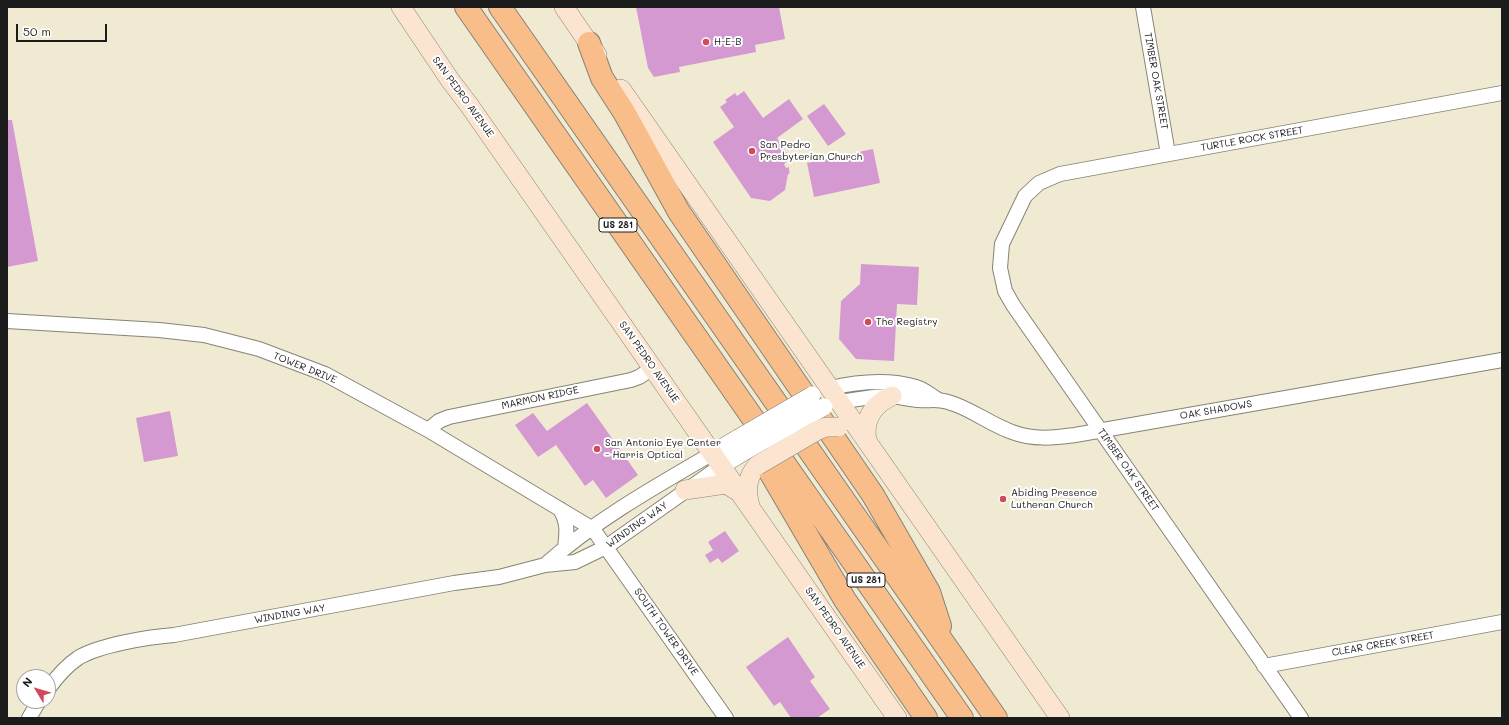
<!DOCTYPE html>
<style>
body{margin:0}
#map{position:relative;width:1509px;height:725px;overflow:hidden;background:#f1ead2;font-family:Mali,sans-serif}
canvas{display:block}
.frame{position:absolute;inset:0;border:8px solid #1c1c1c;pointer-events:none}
.north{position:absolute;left:16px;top:669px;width:40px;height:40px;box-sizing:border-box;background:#fff;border:1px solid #a4a4a4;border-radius:50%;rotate:308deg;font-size:11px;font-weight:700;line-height:16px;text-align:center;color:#1c1c1c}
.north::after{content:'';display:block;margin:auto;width:14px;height:18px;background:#d1495b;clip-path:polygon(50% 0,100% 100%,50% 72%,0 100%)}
.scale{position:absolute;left:16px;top:24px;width:91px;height:18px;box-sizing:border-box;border:2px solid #1c1c1c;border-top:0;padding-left:5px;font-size:12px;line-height:14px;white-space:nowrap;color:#1c1c1c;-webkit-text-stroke:3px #fff;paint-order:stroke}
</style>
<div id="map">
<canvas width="1509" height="725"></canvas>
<div class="frame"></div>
<div class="north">N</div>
<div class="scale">50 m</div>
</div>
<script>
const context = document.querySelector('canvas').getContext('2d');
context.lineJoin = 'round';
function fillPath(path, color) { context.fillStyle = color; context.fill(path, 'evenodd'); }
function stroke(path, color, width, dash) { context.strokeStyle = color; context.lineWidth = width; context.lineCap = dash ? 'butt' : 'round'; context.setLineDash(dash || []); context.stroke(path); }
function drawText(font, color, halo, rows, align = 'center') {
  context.font = font + ' Mali,sans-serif'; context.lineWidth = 4; context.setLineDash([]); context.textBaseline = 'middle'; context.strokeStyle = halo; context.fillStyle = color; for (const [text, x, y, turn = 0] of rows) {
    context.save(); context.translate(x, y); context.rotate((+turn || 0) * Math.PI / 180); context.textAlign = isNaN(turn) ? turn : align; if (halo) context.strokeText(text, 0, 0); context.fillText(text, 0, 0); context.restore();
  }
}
fillPath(new Path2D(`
 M636,7H779L785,39L755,45L756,52L679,67L680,72L654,77L648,68Z
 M744,91L763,118L789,99L803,119L777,138L791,159L784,164L786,168L789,167V171L790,173L788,174L785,190L770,201L751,198L713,142L734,127L720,107L727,102L725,100L735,93L737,96Z
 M824,104L846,134L828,146L807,116Z
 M7,120H12L38,261L7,267Z
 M873,149L880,183L814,197L807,163Z
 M861,264L919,267L917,305L897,304L894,361L856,359L839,339L841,301L860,284Z
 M587,403L638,475L606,498L593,480L585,486L556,445L538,457L515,425L533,413L547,431Z
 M170,411L178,456L144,462L136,418Z
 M725,531L739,551L722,563L718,558L710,563L705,555L713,550L708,542Z
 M788,637L815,677L810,681L830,709L817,718H791L780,702L774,706L746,667Z`), '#d499d0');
const minor = new Path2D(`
 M1143,7L1168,154
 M7,321L159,330L204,335L259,349L325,374L428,430L593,529L726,718
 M830,388C857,382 889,379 916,387C924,389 930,395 937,399
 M840,402C857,399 874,396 891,396C900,397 909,399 918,400C933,401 939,398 954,404C974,411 992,425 1012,432C1033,440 1053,438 1075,435L1502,360
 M428,430L439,421L449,417L631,380L639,377L653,368
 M560,509C568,523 567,531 565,548
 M545,565C594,521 656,486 713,453
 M1264,666L1502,622
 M48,689C56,678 66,666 78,658C99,645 148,637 174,635L454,583L499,577L545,565L575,562L606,547L721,466
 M29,718L39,701
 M1301,718L1013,305L1005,291L1000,268L1002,244L1025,196L1039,183L1060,174L1502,93`);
const tertiary = new Path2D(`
 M713,453L738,438
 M721,466L747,450`);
const secondary = new Path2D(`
 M401,7L450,80L469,105L897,718
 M564,7L597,55
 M621,89L1060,718
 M867,441C863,420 872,405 892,396
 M685,490L726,484L739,492
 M750,506C746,491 746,477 758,465`);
const motorway = new Path2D(`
 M466,7L962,718
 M500,7L996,718
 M589,43L602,78L624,112L679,212L873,495L929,592L940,626
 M769,442L770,472L845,600L926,718`);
stroke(minor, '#868377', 16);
stroke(tertiary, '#868377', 18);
stroke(secondary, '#868377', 20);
stroke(motorway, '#868377', 24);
stroke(minor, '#fff', 14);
stroke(tertiary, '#fff', 17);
stroke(secondary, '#fce5d0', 19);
stroke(motorway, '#f8bd89', 22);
const tertiaryBridge = new Path2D(`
 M738,438L812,395
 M747,450L824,407`);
const secondaryBridge = new Path2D(`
 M758,465L816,431L826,427H838`);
stroke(tertiaryBridge, '#868377', 18, []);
stroke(secondaryBridge, '#868377', 20, []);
stroke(tertiaryBridge, '#fff', 17);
stroke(secondaryBridge, '#fce5d0', 19);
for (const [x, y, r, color] of [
 [706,42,4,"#d1495b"],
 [752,151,4,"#d1495b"],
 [868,322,4,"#d1495b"],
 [597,449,4,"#d1495b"],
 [1003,499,4,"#d1495b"]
]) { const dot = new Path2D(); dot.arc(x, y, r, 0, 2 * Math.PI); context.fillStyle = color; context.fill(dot); stroke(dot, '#fff', 1.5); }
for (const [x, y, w] of [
 [618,225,38],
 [866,580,38]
]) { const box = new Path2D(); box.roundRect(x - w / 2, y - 7, w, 14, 3); context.fillStyle = '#fff'; context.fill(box); stroke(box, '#1c1c1c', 1); }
drawText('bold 9px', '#1c1c1c', null, [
 ["US 281",618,225],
 ["US 281",866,580]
]);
drawText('10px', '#1c1c1c', '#fff', [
 ["H-E-B",714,42],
 ["San Pedro",760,145],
 ["Presbyterian Church",760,157],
 ["The Registry",876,322],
 ["San Antonio Eye Center",605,443],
 ["- Harris Optical",605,455],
 ["Abiding Presence",1011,493],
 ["Lutheran Church",1011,505]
], 'left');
drawText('10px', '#1c1c1c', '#fff', [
 ["TIMBER OAK STREET",1156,81,80],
 ["SAN PEDRO AVENUE",463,97,54],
 ["TURTLE ROCK STREET",1252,139,-10],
 ["SAN PEDRO AVENUE",649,362,55],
 ["TOWER DRIVE",305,368,22],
 ["MARMON RIDGE",540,398,-12],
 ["OAK SHADOWS",1216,410,-10],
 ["TIMBER OAK STREET",1128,470,55],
 ["WINDING WAY",637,525,-35],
 ["WINDING WAY",290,614,-10],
 ["SAN PEDRO AVENUE",835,628,55],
 ["SOUTH TOWER DRIVE",666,632,55],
 ["CLEAR CREEK STREET",1383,644,-10]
]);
</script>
